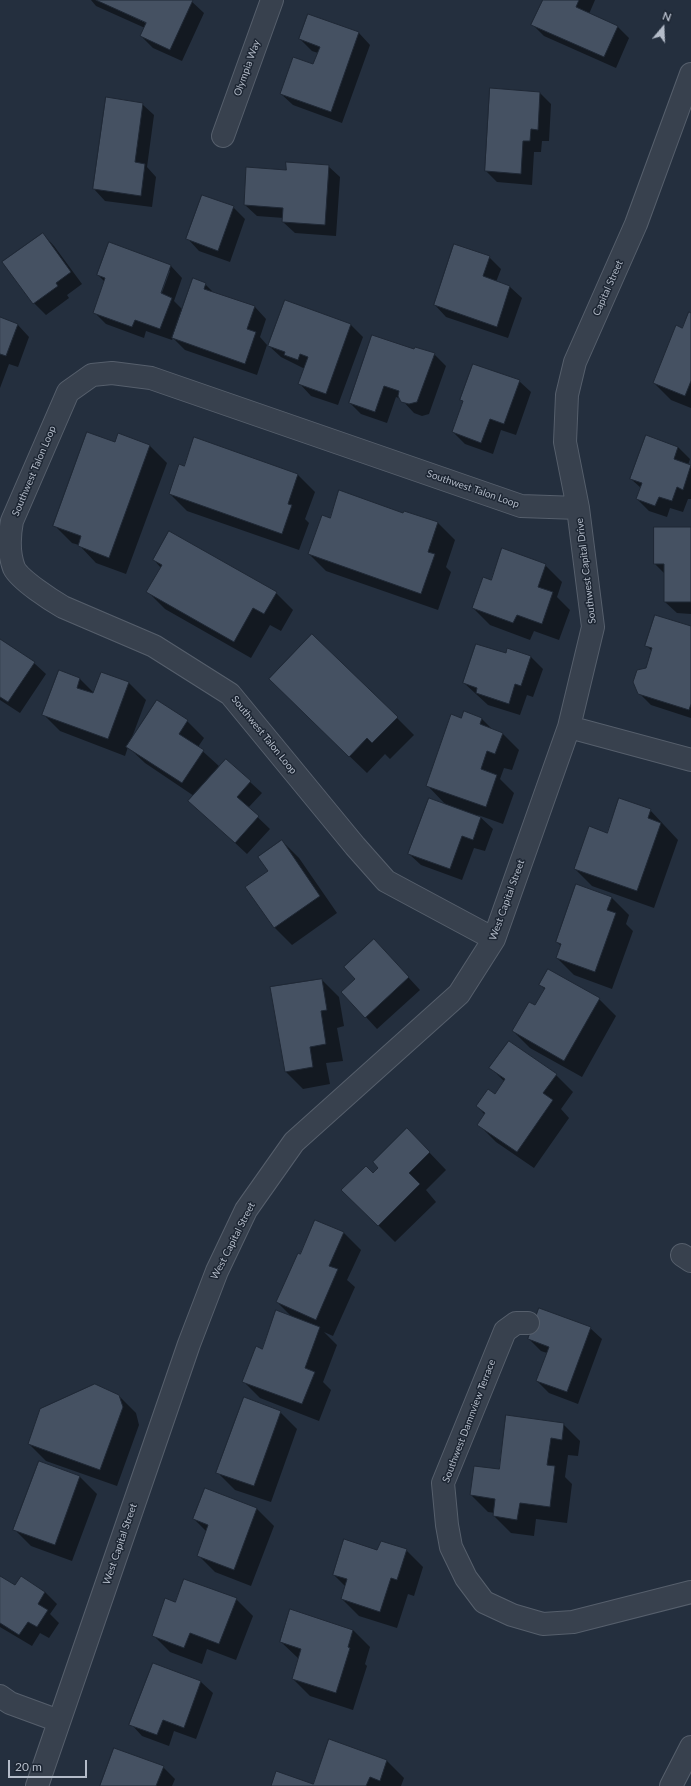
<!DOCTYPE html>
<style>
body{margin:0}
#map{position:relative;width:691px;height:1786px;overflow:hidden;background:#242f3e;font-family:Lato,sans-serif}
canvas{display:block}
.north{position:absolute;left:643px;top:8px;width:40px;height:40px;-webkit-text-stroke:3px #1d2633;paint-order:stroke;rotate:19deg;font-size:11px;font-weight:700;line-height:16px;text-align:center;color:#b4bcc9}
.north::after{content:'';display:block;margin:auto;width:14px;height:18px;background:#b4bcc9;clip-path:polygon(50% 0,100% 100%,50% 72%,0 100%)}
.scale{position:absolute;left:8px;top:1760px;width:79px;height:18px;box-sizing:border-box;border:2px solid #b4bcc9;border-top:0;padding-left:5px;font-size:12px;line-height:14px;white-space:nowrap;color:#b4bcc9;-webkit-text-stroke:3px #1d2633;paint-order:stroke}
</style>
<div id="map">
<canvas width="691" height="1786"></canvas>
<div class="north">N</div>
<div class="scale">20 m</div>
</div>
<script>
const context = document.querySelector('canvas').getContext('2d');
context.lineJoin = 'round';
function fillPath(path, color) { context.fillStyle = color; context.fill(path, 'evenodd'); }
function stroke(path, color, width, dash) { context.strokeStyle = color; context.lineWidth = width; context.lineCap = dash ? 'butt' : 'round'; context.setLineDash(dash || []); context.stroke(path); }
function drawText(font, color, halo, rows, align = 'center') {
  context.font = font + ' Lato,sans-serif'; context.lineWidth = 3; context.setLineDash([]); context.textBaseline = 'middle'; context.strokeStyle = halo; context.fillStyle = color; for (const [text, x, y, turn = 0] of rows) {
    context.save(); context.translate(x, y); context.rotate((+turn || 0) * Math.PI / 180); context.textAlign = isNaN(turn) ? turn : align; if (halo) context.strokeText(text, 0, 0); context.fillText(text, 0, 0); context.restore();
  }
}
fillPath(new Path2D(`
 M91,0H190L204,13L182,61L153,48L141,36L145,28L96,6Z
 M544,0H595L589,14L617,26L629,38L616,68L544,36L533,25Z
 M309,15L359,33L370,45L342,123L293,105L281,94L314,66L318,53L312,51L300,39Z
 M540,93L551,104L549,141H542L541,152H534L532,185L497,182L486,171Z
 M142,104L154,115L147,167L156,177L152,207L105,201L94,189Z
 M328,166L340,177L336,236L295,233L283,222L284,218L257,216L245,205L287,171Z
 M233,207L245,219L230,262L199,251L188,239Z
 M43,234L54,246L82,284L67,295L69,298L46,315L34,303L4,262Z
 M489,257L501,269L496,282L510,287L522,298L508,338L446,317L435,305Z
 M171,266L182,278L174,301L183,310L205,284L215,294L255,307L266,319L260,337L267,345L257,375L185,350L173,338L172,340L146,331L144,338L106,324L94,312L105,282L98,275ZM168,271H170L160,298H158Z
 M285,302L351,325L363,337L338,405L311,396L300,384L305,369L281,357L269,346Z
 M691,314V408L671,400L654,383Z
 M0,318L18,325L29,337L18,367L9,364L0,388Z
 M415,350L434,354L446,366L429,414L422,416L414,413L401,399L396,397L387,423L361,414L350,403Z
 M519,381L531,392L516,435L501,430L493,454L465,444L453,432L464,402L461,400Z
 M646,436L678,447L690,459L688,465L691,466V499H688L683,512L670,508L667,517L649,511L637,499L641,488L631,479Z
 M116,443L150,446L167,463L126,574L96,563L79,545L72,543L55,526Z
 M298,475L315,492L305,519L309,523L299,550L187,511L170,494Z
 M405,512L438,523L455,540L446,567L451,572L438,610L326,571L309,554L330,519L404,514Z
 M691,528V614L677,613L665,602V574L655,564Z
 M154,560L276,593L293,610L281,631L270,625L251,658L165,609L148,592L161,568Z
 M545,565L562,582L557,597L570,610L559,640L534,631L530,640L490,625L473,608L492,581Z
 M691,628V718L651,705L639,693L652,651L647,646Z
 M0,640L34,663L46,674L20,713L0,700Z
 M508,650L531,657L543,669L533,697L527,695L520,715L488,705L464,683L506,655Z
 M59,671L80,679L94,693L101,673L129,683L146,700L131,740L187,721L204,738L198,747L220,767L250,782L262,793L248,808L270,829L247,854L190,801L194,796L145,763L128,747L125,756L60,731L43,714Z
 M287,696L397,718L414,735L390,759L385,754L367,773Z
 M464,712L482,719L493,730L502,733L519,750L512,770L504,768L500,779L514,793L503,824L478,815L493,829L485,851L474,848L462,880L421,865L409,854L446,805L427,785Z
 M650,810L678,840L654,908L592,886L575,869L607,834Z
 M282,841L299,858L337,913L292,945L275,928L246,887L270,871Z
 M577,885L612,898L629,915L626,924L633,931L612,989L574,975L557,958L561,946L557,942Z
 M374,940L420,990L377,1029L366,1017L357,979Z
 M322,980L339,997L344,1026L337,1028L343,1061L326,1063L330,1084L303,1089L286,1072Z
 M541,985L599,999L616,1016L582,1077L530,1048L513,1031L535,1007L545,990Z
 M491,1068L556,1075L573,1092L561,1109L569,1118L534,1168L496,1142L479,1125L485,1115L477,1106L496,1096L505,1082Z
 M407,1129L446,1170L426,1190L436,1202L395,1242L343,1190L373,1175Z
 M344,1233L361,1250L347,1280L355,1287L333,1336L324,1332L337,1345L323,1382L331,1390L319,1421L260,1398L243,1381L262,1350L293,1318L277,1302Z
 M590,1328L602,1339L578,1404L549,1393L537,1381L547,1353L541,1351L529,1339Z
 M119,1396L136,1413L139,1425L117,1486L46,1461L29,1444Z
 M280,1412L297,1429L271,1502L235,1490L218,1473Z
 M563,1424L580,1441L578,1456L568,1455L565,1477L572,1484L567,1523L536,1519L534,1536L511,1533L494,1516L495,1513L488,1512L471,1495L500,1470Z
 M39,1462L80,1477L97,1494L72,1561L31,1546L14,1529Z
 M206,1489L257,1509L274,1526L251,1586L215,1572L198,1555L207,1532L194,1519Z
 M406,1550L423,1567L414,1596L408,1594L397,1628L359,1616L342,1599L346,1587L334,1575L378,1551Z
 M0,1577L15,1587L21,1577L45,1592L57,1604L50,1614L59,1623L49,1638L40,1633L32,1646L0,1627Z
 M236,1599L253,1616L236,1660L207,1649L202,1664L170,1652L153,1635L176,1603Z
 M353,1630L370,1647L365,1664L367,1666L353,1710L310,1696L293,1679L299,1659L281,1642Z
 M153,1664L201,1682L213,1693L196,1739L174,1731L169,1746L142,1736L131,1724Z
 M387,1761L404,1778L401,1786H272H313Z
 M163,1767L175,1779L172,1786H101Z`), '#0007');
const building = new Path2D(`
 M96,0H193L170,50L140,36L146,23Z
 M543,0H579L576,7L618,26L604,57L531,25Z
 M308,14L359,32L331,112L280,94L293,57L313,64L320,47L299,39Z
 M490,88L540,92L538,130L531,129L530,141H523L521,174L485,171Z
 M106,97L143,103L135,162L145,164L141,196L93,189Z
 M286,162L329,165L325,225L282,222L283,208L244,205L246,167L286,170Z
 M202,195L234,206L218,251L186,239Z
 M43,233L71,272L56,283L58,286L33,304L2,262Z
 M109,242L171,265L161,293L172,298L160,329L135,320L132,327L93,313L105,278L97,275Z
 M454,244L490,256L483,276L510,286L497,327L434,305Z
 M193,278L206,283L204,289L255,306L247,329L256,332L245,364L172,338Z
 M285,300L351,324L326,394L298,384L308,357L300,354L298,360L284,355L285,352L268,346Z
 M689,312L691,313V381L685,396L653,383L676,325L682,328Z
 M0,317L18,324L6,356L0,354Z
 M372,335L414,349L415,347L435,353L417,402L409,404L401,402L398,396L399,391L384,386L375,412L349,403Z
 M473,364L520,380L504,424L490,419L481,443L452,432L463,401L460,400Z
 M87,432L115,442L118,433L150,445L109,558L78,546L81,536L53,526Z
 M646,435L678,447L674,459L691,465L683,490L677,487L672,501L659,497L655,506L636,499L642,483L630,479Z
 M194,437L298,474L288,504L292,505L282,534L169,494L179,464L184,466Z
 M339,490L403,513L404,511L438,522L428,552L435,554L421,594L308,554L322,515L330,518Z
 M654,527H691V602H664V564H654Z
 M169,531L277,592L264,614L253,608L234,642L146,592L162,565L153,560Z
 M502,548L546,564L538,587L553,592L542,624L517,615L513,623L472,608L483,577L491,580Z
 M655,615L691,626V704L689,710L638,694L633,682L637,670L646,668L652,648L645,646Z
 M312,634L398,717L372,743L367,738L349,757L269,679Z
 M0,639L35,662L8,702L0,697Z
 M476,644L506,653L507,648L531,656L521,686L515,684L509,704L476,693L477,688L463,683Z
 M59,670L80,678L77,688L93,693L101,672L129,682L108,739L42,715Z
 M157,700L188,720L179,734L204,750L182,783L126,747Z
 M464,711L482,718L480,724L503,733L495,754L487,751L481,769L497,775L486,807L426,786L451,714L461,718Z
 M226,759L251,781L237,797L259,816L235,843L188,801Z
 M429,798L481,817L473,840L462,836L450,869L408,854Z
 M619,798L651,809L648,818L661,823L637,891L574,869L589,826L607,833Z
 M282,840L320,896L274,928L245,887L268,871L258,857Z
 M576,884L612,897L607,910L616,913L595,972L556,958L561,944L556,942Z
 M374,939L409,977L365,1018L341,992L355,979L344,967Z
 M548,969L600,998L564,1061L512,1031L529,1002L535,1005L545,988L539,985Z
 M322,979L327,1010L321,1011L326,1044L310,1047L313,1067L285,1072L270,987Z
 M509,1041L557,1074L543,1093L553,1100L517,1152L477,1125L485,1113L476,1106L488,1089L495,1094L505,1079L489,1068Z
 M407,1128L430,1152L409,1173L420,1184L378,1226L341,1190L366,1166L373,1173L378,1168L373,1162Z
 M315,1220L344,1232L329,1266L338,1269L316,1320L276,1302L298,1253L300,1254Z
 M539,1308L591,1327L567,1392L536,1381L549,1347L528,1339Z
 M276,1310L320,1327L305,1368L315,1372L302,1404L242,1382L256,1346L262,1349Z
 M95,1384L119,1395L123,1407L100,1470L28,1444L40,1409Z
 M244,1397L281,1411L254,1486L216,1473Z
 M506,1415L564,1423L562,1440L551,1438L547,1465L555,1466L550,1507L520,1503L517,1520L493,1516L495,1499L470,1495L474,1466L499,1469Z
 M39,1461L80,1476L55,1545L13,1530Z
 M205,1488L257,1508L234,1570L197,1556L208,1525L193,1519Z
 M344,1539L377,1550L381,1541L407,1549L397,1580L391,1578L380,1612L341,1599L347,1579L333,1575Z
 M0,1576L15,1585L21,1576L45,1592L38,1604L48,1610L37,1627L28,1622L19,1635L0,1623Z
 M184,1579L237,1598L219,1644L190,1633L184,1648L152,1636L165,1598L175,1602Z
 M290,1609L353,1630L348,1647L350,1648L336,1693L292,1679L301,1649L280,1642Z
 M153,1663L201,1681L184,1728L163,1720L157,1735L129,1725Z
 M329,1739L387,1760L380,1781L370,1777L366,1786H271L276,1771L313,1784Z
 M114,1748L164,1766L156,1786H100Z`);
fillPath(building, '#455162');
stroke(building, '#1f2835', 1);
const minor = new Path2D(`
 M223,136L272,0
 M569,727L691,760
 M494,939L386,881L355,846L230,694L154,646L63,607C51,600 20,580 14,568C8,552 9,537 12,521L68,392L92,375L112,373L151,378L521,506L578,508
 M682,1255L691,1261
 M528,1323H516L505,1331L443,1483L447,1525L451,1547L466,1578L484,1602L512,1615L543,1624L573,1622L691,1592
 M0,1696L10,1703L59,1721
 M37,1786L189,1344L217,1271L246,1210L294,1142L459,994L494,939L569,727L593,627L578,508L565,442L567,395L575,362L636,224L691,74
 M671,1786L691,1747`);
stroke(minor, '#565f6c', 24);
stroke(minor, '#38414e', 22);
drawText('10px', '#b4bcc9', '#1d2633', [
 ["Olympia Way",247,68,-70],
 ["Capital Street",608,288,-66],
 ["Southwest Talon Loop",34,471,-67],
 ["Southwest Talon Loop",473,489,19],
 ["Southwest Capital Drive",586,571,-97],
 ["Southwest Talon Loop",264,735,51],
 ["West Capital Street",507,900,-70],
 ["West Capital Street",233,1241,-63],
 ["Southwest Damnview Terrace",469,1421,-69],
 ["West Capital Street",120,1544,-71]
]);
</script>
